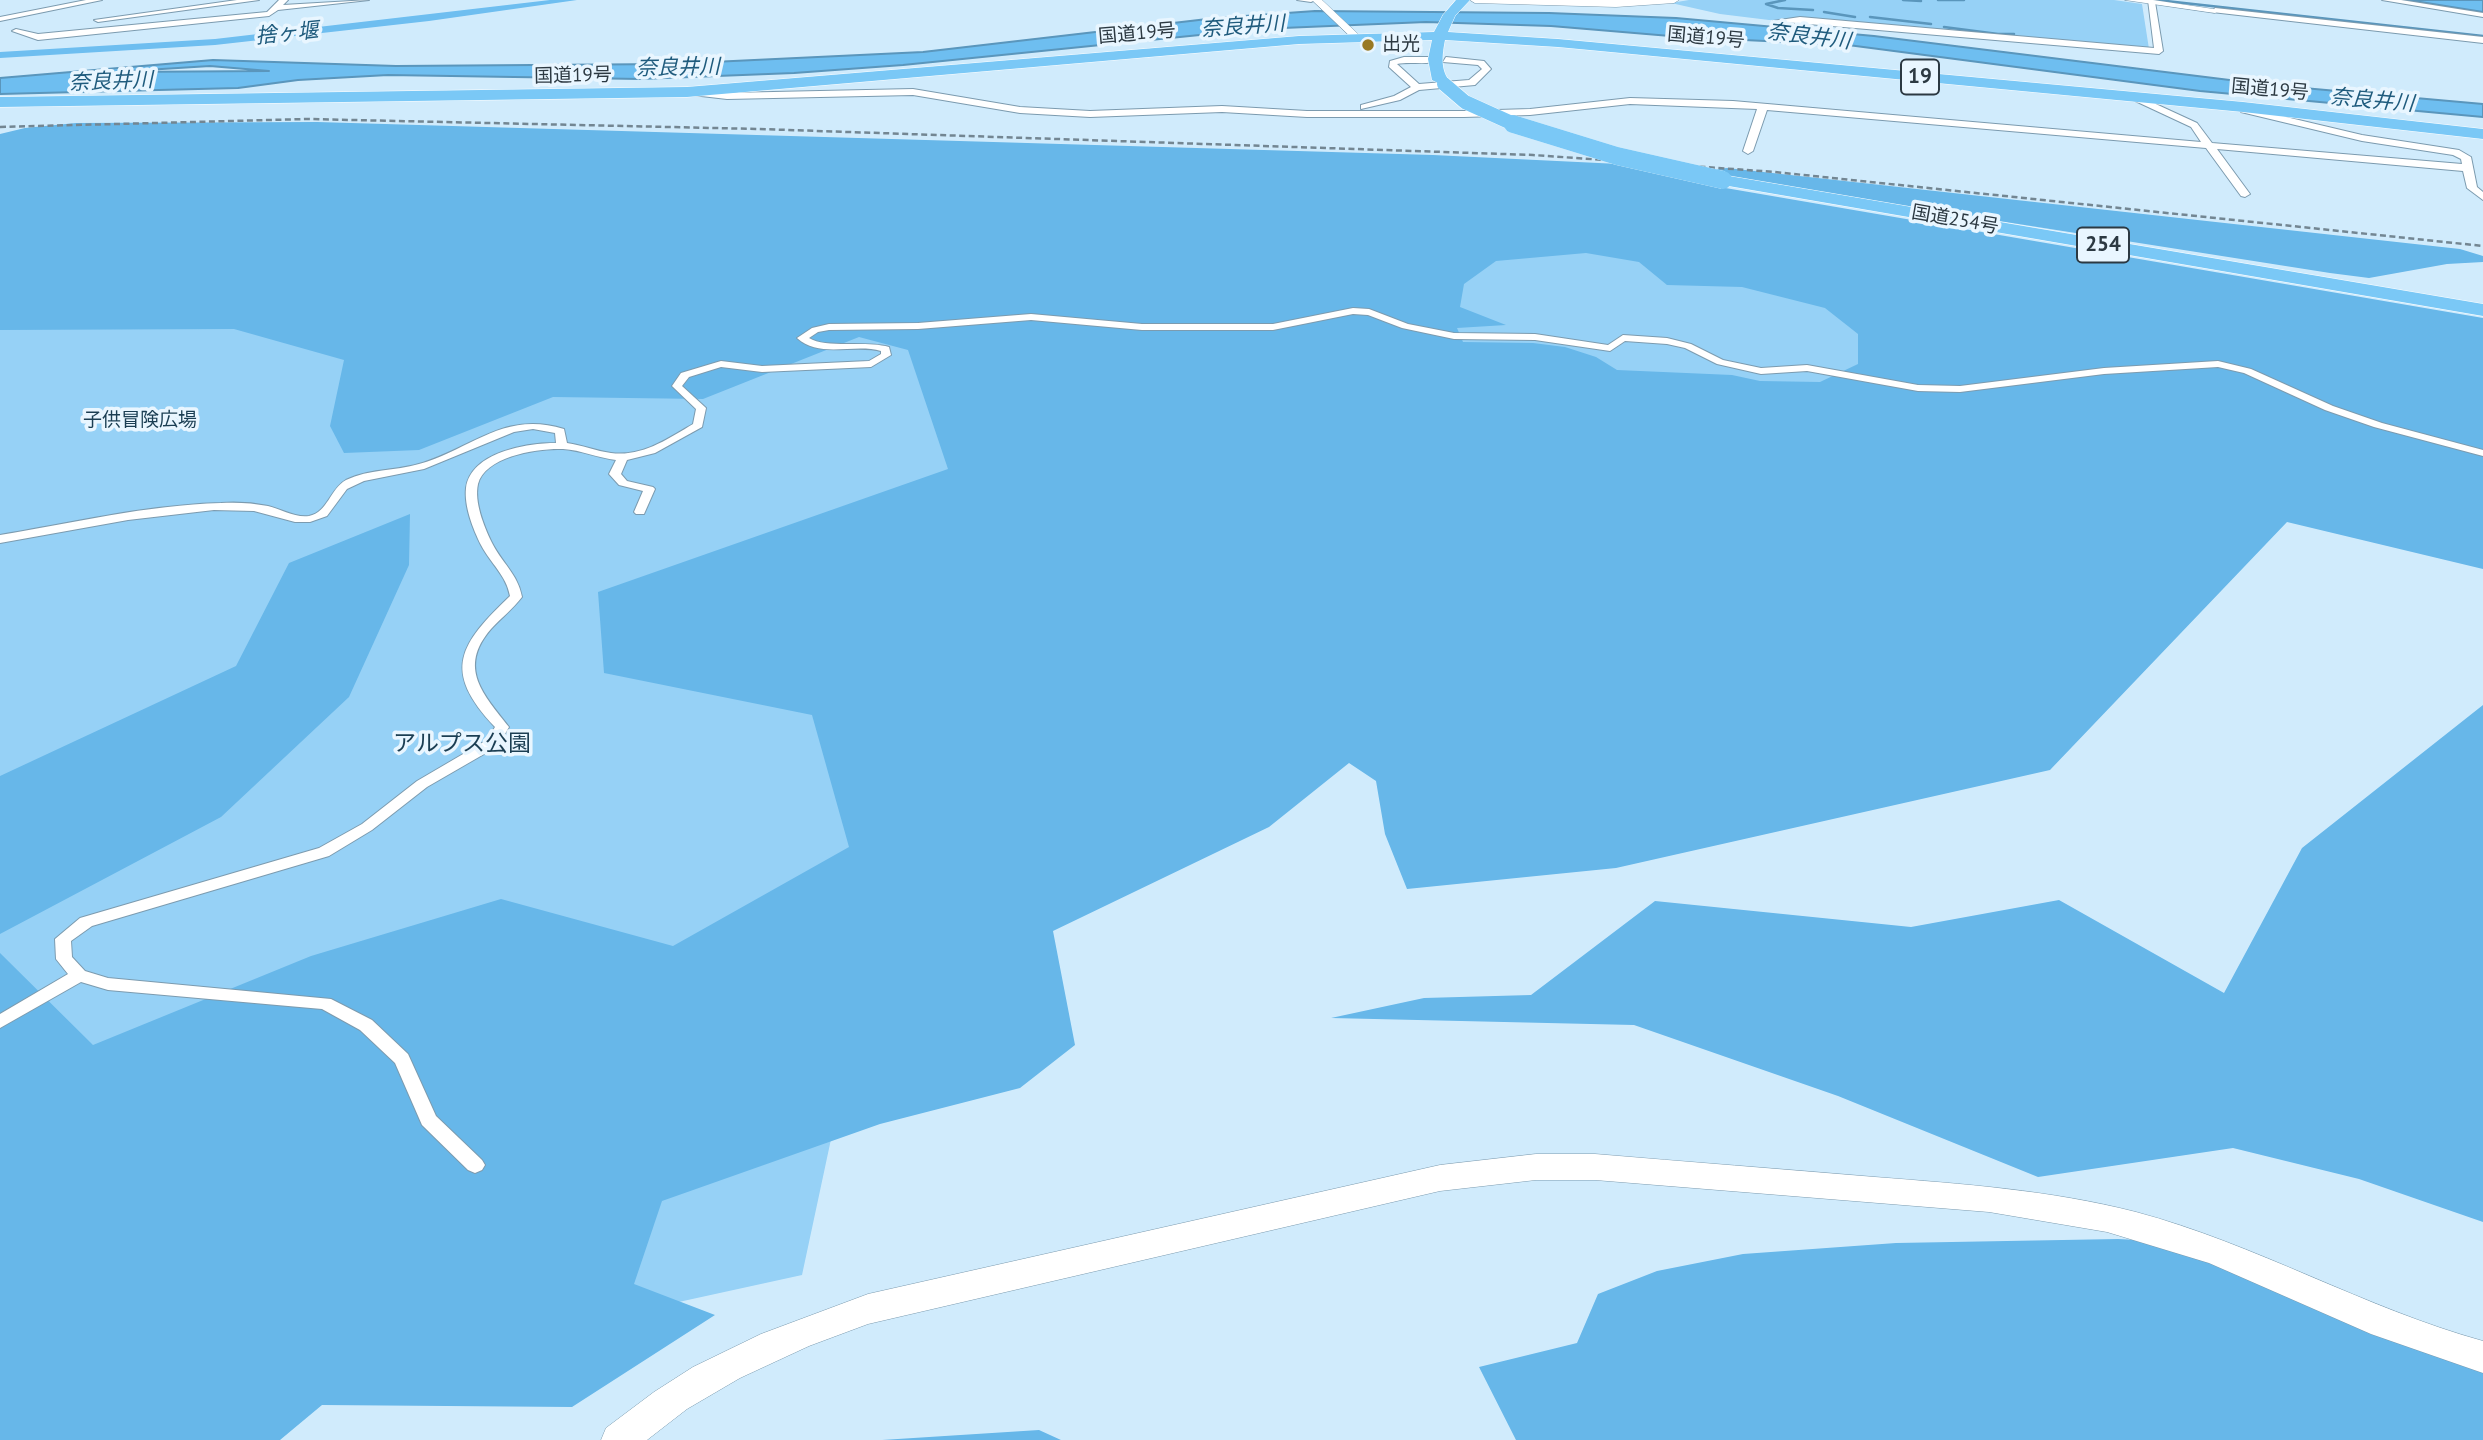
<!DOCTYPE html>
<meta charset="utf-8">
<style>
body{margin:0}
canvas{display:block;background:#d0ebfc}
</style>
<canvas width="2483" height="1440"></canvas>
<script>
const context = document.querySelector('canvas').getContext('2d');
context.lineJoin = 'round';
function fillPath(path, color) { context.fillStyle = color; context.fill(path, 'evenodd'); }
function stroke(path, color, width, dash) { context.strokeStyle = color; context.lineWidth = width; context.lineCap = dash ? 'butt' : 'round'; context.setLineDash(dash || []); context.stroke(path); }
function drawText(font, color, halo, rows, align = 'center') {
  context.font = font + ' "PT Sans","Noto Sans JP",sans-serif'; context.lineWidth = 7; context.setLineDash([]); context.textBaseline = 'middle'; context.strokeStyle = halo; context.fillStyle = color; for (const [text, x, y, turn = 0] of rows) {
    context.save(); context.translate(x, y); context.rotate((+turn || 0) * Math.PI / 180); context.textAlign = isNaN(turn) ? turn : align; if (halo) context.strokeText(text, 0, 0); context.fillText(text, 0, 0); context.restore();
  }
}
fillPath(new Path2D(`
 M1689,0H2114L2142,4L2149,49L1802,19L1769,20L1720,14L1671,3Z
 M832,240L1654,252L2483,380L2274,509L1279,741L868,966L802,1275L48,1440H0V311Z`), '#96d1f6');
fillPath(new Path2D(`
 M317,122L1433,155L1619,164L1708,185L2483,318V569L2287,522L2050,770L1616,868L1407,889L1385,834L1376,781L1349,763L1269,827L1053,931L1075,1045L1020,1088L880,1124L662,1201L634,1284L715,1315L572,1407L322,1405L280,1440H0V953L93,1045L311,956L501,899L673,946L849,847L812,715L604,673L598,592L948,469L908,350L859,337L703,399L553,397L419,450L344,453L330,426L344,360L234,329L0,330V134L25,128L76,123ZM1586,253L1639,262L1667,285L1742,287L1825,308L1858,334V364L1820,382L1760,381L1732,375L1617,370L1596,357L1565,347L1533,343L1463,342L1457,328L1506,325L1460,307L1464,284L1496,261Z
 M1727,168L2460,249L2483,256V262L2447,264L2369,278L2330,273L1751,182L1708,170Z
 M410,514L409,565L349,697L221,817L0,934V776L236,666L289,563Z
 M2483,705V1222L2359,1179L2233,1148L2038,1177L1838,1096L1634,1025L1331,1018L1424,998L1531,995L1655,901L1911,927L2059,900L2224,993L2302,848Z
 M2118,1239L2215,1244L2483,1372V1440H1516L1479,1367L1577,1343L1598,1294L1657,1271L1743,1254L1896,1243Z
 M1039,1430L1061,1440H882Z`), '#67b7e9');
const water = new Path2D(`
 M2408,0H2483V12Z
 M1315,11L1549,13L1676,18L1874,36L2270,85L2483,104V117L2200,91L1848,45L1682,37L1551,26L1426,22L1259,29L903,65L794,73L640,79L388,75L298,80L238,88L0,94V78L213,60L396,66L670,64L923,52L1216,18ZM210,66L269,71L114,72Z`);
fillPath(water, '#6ebef0');
stroke(water, '#5a96bc', 2);
stroke(new Path2D(`
 M1785,0L1766,4L1778,8L1813,10
 M1903,0L1921,1
 M1938,0H1964
 M2157,0L2483,36
 M1824,12L1855,17
 M1870,17L1931,24
 M1944,27L1998,34L1997,37
 M1998,34H2014`), '#5a96bc', 2.5);
fillPath(new Path2D(`
 M550,0H577L429,21L215,45L0,58V52L215,39Z`), '#6ebef0');
const pedestrian = new Path2D(`
 M1353,308L1369,309L1408,324L1454,333L1535,334L1608,345L1623,335L1667,338L1691,344L1723,360L1761,368L1807,365L1918,385L1960,386L2104,368L2218,361L2251,369L2333,406L2382,423L2483,450V456L2374,427L2325,410L2244,373L2218,367L2104,374L1960,392L1918,391L1807,371L1761,374L1717,364L1685,348L1667,344L1625,341L1610,351L1535,340L1454,339L1402,328L1368,315L1353,314L1273,330H1142L1031,320L918,329L829,330L818,332L809,338C826,349 865,340 889,347L891,355L871,367L762,372L721,367L689,377L682,386L706,408L702,427L655,453L627,460L621,474L627,481L653,487L655,489L644,514H636L634,512L643,491L619,485L609,474L616,460C598,458 581,450 563,449C539,448 485,456 478,484C474,502 484,526 491,541C501,562 518,574 522,597C513,609 501,618 491,629C457,668 484,695 509,727L498,746L427,787L372,830L329,856L92,926L71,941L72,957L85,971L108,978L331,999L372,1020L408,1054L436,1116L482,1160L485,1165L482,1170L475,1173L468,1170L422,1125L395,1063L360,1030L322,1009L108,990L81,982L0,1028V1014L68,974L56,959L55,939L80,918L319,848L362,824L417,781L487,740L495,727C441,670 460,644 510,596C506,575 491,564 481,545C473,529 464,506 466,488C471,452 527,443 556,443L555,433L533,429L514,432L424,469L364,481L347,489L327,516L310,522H295L254,511L214,510L128,520L0,543V535C73,523 147,505 221,503C236,502 253,503 268,506C281,509 295,518 309,516C328,512 330,489 346,480C369,469 395,471 419,464C472,449 504,410 564,429L567,443C582,445 596,451 611,453C642,457 668,439 693,424L696,409L672,386L681,373L721,361L762,366L869,361L881,354V351C854,343 820,359 797,338L812,328L829,324L918,323L1031,314L1142,324H1273Z`);
const minor = new Path2D(`
 M86,0H102L0,21V17Z
 M237,0H259L98,22L94,20Z
 M279,0H288L283,5L369,0L278,10L269,16L38,40L12,31L16,29L38,34L267,12Z
 M1297,0H1315L1311,2Z
 M2148,0L2155,2L2163,51L2159,54L1773,21L1800,17L2154,48Z
 M2382,0H2401L2483,13V17Z
 M2215,8L2483,37V43L2212,12Z
 M1404,57H1435L1439,60C1428,66 1411,61 1397,64L1419,84L1469,80L1482,69L1478,65L1443,62L1446,57L1484,61L1491,69L1475,85L1419,90L1400,100L1361,109V105L1394,96L1411,87L1389,67L1390,61Z
 M687,89L727,93L913,89L1020,107L1090,111L1222,106L1307,111H1464L1530,109L1630,98L1733,101L2201,142L2191,127L2131,99L2129,97L2134,94L2197,123L2212,143L2462,164L2461,159L2453,155L2362,141L2241,112L2238,107L2243,104L2248,108L2362,135L2459,150L2471,157L2477,187L2483,192V200L2467,188L2463,171L2217,149L2250,194L2245,197L2241,196L2206,148L1767,110L1753,151L1748,154L1743,151L1757,109L1630,104L1530,115L1464,117H1307L1222,112L1090,117L1020,113L913,95L727,99L684,94V90Z`);
const tertiary = new Path2D(`
 M1312,0H1322L1359,35V39H1353Z
 M1470,0H1679L1674,3L1616,7L1475,3Z
 M2125,0H2153L2220,10L2215,13Z
 M1536,1154H1595C1688,1162 1781,1169 1875,1177C1963,1184 2050,1190 2136,1212C2256,1244 2364,1308 2483,1341V1373L2371,1334L2209,1263L2107,1232L1989,1212L1595,1180H1536L1440,1191L868,1324L809,1346L740,1378L687,1409L647,1440H601L606,1428L654,1392L693,1367L761,1334L868,1294L1440,1165Z`);
const trunk = new Path2D(`
 M1456,0H1470L1455,16L1448,32L1558,39L2243,102L2483,129V139L2243,112L1558,47L1445,40C1442,55 1440,72 1451,82L1444,86L1432,80L1428,59L1432,40L1299,44L687,97L0,107V97L687,87L1299,36L1434,32L1443,15Z
 M1723,175L2483,304V316L1717,184L1714,180Z`);
stroke(pedestrian, '#7c9baf', 2);
stroke(minor, '#7c9baf', 2);
stroke(tertiary, '#7c9baf', 1);
stroke(trunk, '#fff', 1);
fillPath(pedestrian, '#fff');
fillPath(minor, '#fff');
fillPath(tertiary, '#fff');
fillPath(trunk, '#7ac8f6');
stroke(new Path2D(`
 M0,127L308,119L759,129L1533,155L1775,172L2483,246`), '#738692', 2.5, [6, 3.5]);
const trunkBridgeFar1 = new Path2D(`
 M1444,84L1465,102L1518,126`);
const trunkBridge = new Path2D(`
 M1513,124L1617,156L1723,180`);
stroke(trunkBridgeFar1, '#fff', 15, []);
stroke(trunkBridge, '#fff', 18, []);
stroke(trunkBridgeFar1, '#7ac8f6', 14);
stroke(trunkBridge, '#7ac8f6', 18);
for (const [x, y, r, color] of [
 [1368,45,7,"#997923"]
]) { const dot = new Path2D(); dot.arc(x, y, r, 0, 2 * Math.PI); context.fillStyle = color; context.fill(dot); stroke(dot, '#e9f6ff', 2.5); }
drawText('19px', '#2c3942', '#e9f6ff', [
 ["国道19号",1137,34,-5],
 ["国道19号",1706,38,5],
 ["国道19号",573,76,-1],
 ["国道19号",2270,90,5],
 ["国道254号",1955,220,10]
]);
drawText('19px', '#2c3942', '#e9f6ff', [
 ["出光",1382,45]
], 'left');
drawText('19px', '#1b3e53', '#e9f6ff', [
 ["子供冒険広場",140,421]
]);
drawText('italic 21px', '#1f5b7d', '#e9f6ff', [
 ["奈良井川",1243,27,-4],
 ["捨ヶ堰",287,34,-6],
 ["奈良井川",1809,37,7],
 ["奈良井川",678,68,-1],
 ["奈良井川",111,82,-2],
 ["奈良井川",2372,101,5]
]);
for (const [x, y, w] of [
 [1920,77,38],
 [2103,245,52]
]) { const box = new Path2D(); box.roundRect(x - w / 2, y - 17.5, w, 35, 5); context.fillStyle = '#e9f6ff'; context.fill(box); stroke(box, '#2c3942', 2); }
drawText('bold 21px', '#2c3942', null, [
 ["19",1920,77],
 ["254",2103,245]
]);
drawText('23px', '#1b3e53', '#e9f6ff', [
 ["アルプス公園",462,744]
]);
</script>
